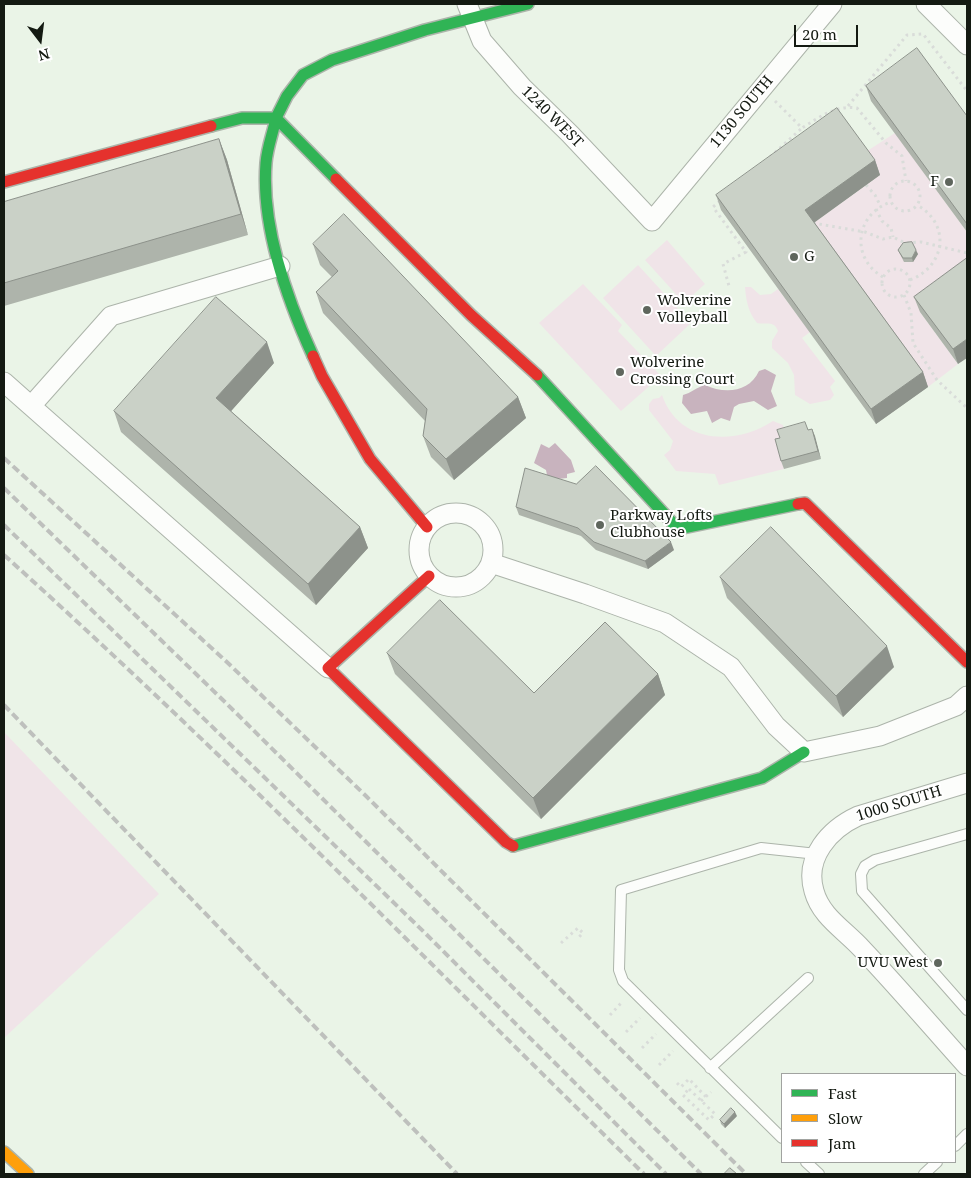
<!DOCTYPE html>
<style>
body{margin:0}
#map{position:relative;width:971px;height:1178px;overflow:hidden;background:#eaf4e7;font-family:"Noto Serif",serif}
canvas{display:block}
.frame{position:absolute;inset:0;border:5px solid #141a12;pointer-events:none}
.legend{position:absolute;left:781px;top:1073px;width:175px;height:90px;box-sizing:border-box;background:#fff;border:1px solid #a1a3a0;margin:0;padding:6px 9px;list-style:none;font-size:15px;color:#141a12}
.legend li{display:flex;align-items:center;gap:10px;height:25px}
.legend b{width:25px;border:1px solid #a1a3a0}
.north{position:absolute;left:15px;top:15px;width:50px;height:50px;-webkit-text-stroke:4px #fff;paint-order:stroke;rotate:165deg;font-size:14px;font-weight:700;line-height:20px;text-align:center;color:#141a12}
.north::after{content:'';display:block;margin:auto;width:18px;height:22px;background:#141a12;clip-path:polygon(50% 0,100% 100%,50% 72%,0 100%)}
.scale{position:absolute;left:794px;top:25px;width:64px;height:22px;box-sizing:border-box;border:2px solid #141a12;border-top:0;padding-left:6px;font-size:15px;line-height:18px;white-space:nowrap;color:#141a12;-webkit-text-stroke:4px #fff;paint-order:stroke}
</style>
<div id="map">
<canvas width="971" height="1178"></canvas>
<div class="frame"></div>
<ul class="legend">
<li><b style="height:6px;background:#30b455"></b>Fast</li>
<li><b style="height:6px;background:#ff9f0a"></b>Slow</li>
<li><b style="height:6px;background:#e5322d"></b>Jam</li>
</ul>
<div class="north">N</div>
<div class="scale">20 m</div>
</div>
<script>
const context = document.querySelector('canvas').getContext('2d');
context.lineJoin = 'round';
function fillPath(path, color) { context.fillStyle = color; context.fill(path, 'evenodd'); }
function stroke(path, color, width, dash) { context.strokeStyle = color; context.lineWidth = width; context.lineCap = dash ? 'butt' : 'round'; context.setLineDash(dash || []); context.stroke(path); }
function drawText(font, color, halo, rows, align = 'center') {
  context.font = font + ' "Noto Serif",serif'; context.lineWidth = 4; context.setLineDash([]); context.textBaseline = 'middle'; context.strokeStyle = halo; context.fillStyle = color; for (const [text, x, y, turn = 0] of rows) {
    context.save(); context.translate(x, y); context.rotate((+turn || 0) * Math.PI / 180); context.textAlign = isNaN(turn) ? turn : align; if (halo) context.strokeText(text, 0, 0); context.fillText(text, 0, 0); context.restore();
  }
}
fillPath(new Path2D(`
 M895,133L967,232V277L920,312L958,364L928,387L811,225L880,175L864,153Z
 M667,240L705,284L684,303L645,260Z
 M638,265L691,323L656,356L603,298Z
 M583,284L622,325L618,331L661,376L621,411L539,323Z
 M745,287H751L760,295L771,294L778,289L810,332L802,338L835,381L830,387L834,395L830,400L810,404L795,395L794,375L788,363L772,348V341L778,331C774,320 766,325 757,323C748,312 746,300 745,287Z
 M662,395C679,444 735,446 773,421L783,425L786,436L778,447L784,469L719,485L715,474L676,471L664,455L670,450L673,441L649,410V404L653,399L659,398Z
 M4,732L159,894L4,1038Z`), '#f0e4e8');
fillPath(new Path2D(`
 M765,369L776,375L771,391L777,406L768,410L754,401L739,404L734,407L730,421L721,418L712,423L707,411L691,414L682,403L683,395C691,393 697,387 705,385C724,394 749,393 759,371Z
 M555,443L571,460L575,472L567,474V478L548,480L546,470L534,463L541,444L549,448Z`), '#c8b3be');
const lane = new Path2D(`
 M967,834L875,860L865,866L861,874L862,891L967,1010
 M710,1068L808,978
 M782,1138L623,981L619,970L621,890L761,848L817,854
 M955,1146L967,1134
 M806,1162L819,1174
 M924,1174L937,1162`);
const street = new Path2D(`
 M467,4L482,41L522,87L570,134L652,221L832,4
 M926,4L967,45
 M280,266L111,316L31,406L328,668
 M4,382L31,406
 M419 550a37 37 0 1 1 74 0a37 37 0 1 1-74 0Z
 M491,563L585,594L665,623L731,667L776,726L804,752L880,736L956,706L967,696
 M967,783L858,816C830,829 804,857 814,891C821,917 845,930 862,949C898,987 932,1027 967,1066`);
const fast = new Path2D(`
 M211,126L242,118H276C273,133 267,148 266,163C261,226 287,299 313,356
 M336,179L276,118L287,96L303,75L332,60L425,30L528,4
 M537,375L678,529L798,504
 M513,846L762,778L804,752`);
const slow = new Path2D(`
 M4,1152L28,1174`);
const jam = new Path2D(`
 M336,179L471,315L537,375
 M4,182L211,126
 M313,356L322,376L370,459L427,527
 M798,504L805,503L967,662
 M429,576L328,668L506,842L513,846`);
stroke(lane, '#acb4aa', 12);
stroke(street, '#acb4aa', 21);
stroke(fast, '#acb4aa', 14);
stroke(slow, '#acb4aa', 14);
stroke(jam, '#acb4aa', 14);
stroke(new Path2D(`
 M775,101L802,128C820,117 835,105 857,108L886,143L902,156L906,181
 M848,106L907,35L923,34L967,91
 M770,157L802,128
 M890 196a15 15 0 1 1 30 0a15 15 0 1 1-30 0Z
 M866,185L875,195L881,207
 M720,201L713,207L746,252L723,264L729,286
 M876,209L882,221L891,228L893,237
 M813,223L865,232L883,239L893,237L905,243L921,242L967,253
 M882 283a14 14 0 1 1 28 0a14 14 0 1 1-28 0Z
 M883,277C850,258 855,214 891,202
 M910,280C946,266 951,224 917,205
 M904,295L911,313L913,343L937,380L967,408
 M561,943L578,928L583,933L578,938
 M610,1015L623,1001
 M626,1032L640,1018
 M642,1048L656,1034
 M659,1065L673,1051
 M677,1083L681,1087L689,1079L706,1097
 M689,1089L715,1114L709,1120L683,1095Z
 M701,1101L711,1092`), '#d9dcd9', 3, [2.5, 4]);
stroke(lane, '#fcfdfb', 10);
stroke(street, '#fcfdfb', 19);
stroke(fast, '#30b455', 11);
stroke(slow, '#ff9f0a', 11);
stroke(jam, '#e5322d', 11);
stroke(new Path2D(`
 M4,458L229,664L366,796L746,1174
 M4,488L227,704L701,1174
 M4,525L424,932L666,1174
 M4,555C225,754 432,966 644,1174
 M4,705L457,1174`), '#bec0bd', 4, [8, 4]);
fillPath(new Path2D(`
 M866,86L967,116V232L871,101Z
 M219,139L227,160L248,235L4,306V202Z
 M875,160L880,175L814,222L923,372L928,387L876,424L721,210L716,195Z
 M313,244L518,397L526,418L454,480L431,457L423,436L425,421L323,313L316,292L332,277L320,265Z
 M898,250L918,254L913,262H904Z
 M967,258L958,364L920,312L914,297Z
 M274,363L231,411L360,527L368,548L316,605L121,432L114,411Z
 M812,429L821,459L784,469L781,461L808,430Z
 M516,507L674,550L648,569L596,550L581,536L519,515Z
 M720,577L894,667L843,717L727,598Z
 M387,653L534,693L658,674L665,695L541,819L395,674Z
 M737,1116L725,1128L721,1124L720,1120Z`), '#aeb4ab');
fillPath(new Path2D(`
 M219,139L227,160L248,235L241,214Z
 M875,160L880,175L811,225L805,210Z
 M916,250L918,254L913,262L912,258Z
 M967,339V358L958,364L953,349Z
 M267,342L274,363L224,419L216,398Z
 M923,372L928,387L876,424L871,409Z
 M518,397L526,418L454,480L446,459Z
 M812,429L815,436L821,459L818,451Z
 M360,527L368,548L316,605L308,584Z
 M671,542L674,550L648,569L645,561Z
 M887,646L894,667L843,717L836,696Z
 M658,674L665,695L541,819L533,798Z
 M735,1112L737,1116L725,1128L724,1124Z`), '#8d928b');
const building = new Path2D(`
 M917,48L967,116V224L866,86Z
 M837,108L875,160L805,210L923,372L871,409L716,195Z
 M219,139L241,214L4,283V202Z
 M344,214L518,397L446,459L423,436L427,409L316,292L338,271L313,244Z
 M912,242L916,250L912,258H903L898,250L903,243Z
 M967,258V339L953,349L914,297Z
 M216,297L267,342L216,398L360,527L308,584L114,411Z
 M805,422L808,430L812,429L818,451L781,461L775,439L780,438L777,430Z
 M596,466L671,542L645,561L594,542L578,528L516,507L525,468L576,484Z
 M771,527L887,646L836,696L720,577Z
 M440,600L534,693L605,622L658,674L533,798L387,653Z
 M731,1108L735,1112L724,1124L720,1120Z
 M730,1168L737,1174H724Z`);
fillPath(building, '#cad1c7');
stroke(building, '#8d928b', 1);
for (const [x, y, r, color] of [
 [949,182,5,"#5f665d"],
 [794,257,5,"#5f665d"],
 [647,310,5,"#5f665d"],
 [620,372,5,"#5f665d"],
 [600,525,5,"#5f665d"],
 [938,963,5,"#5f665d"]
]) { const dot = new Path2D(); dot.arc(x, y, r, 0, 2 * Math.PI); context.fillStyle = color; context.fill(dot); stroke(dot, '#fff', 2); }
drawText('15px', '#141a12', '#fff', [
 ["1130 SOUTH",742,112,-50],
 ["1240 WEST",552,117,45],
 ["1000 SOUTH",899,804,-17]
]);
drawText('15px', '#141a12', '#fff', [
 ["F",939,182,"right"],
 ["G",804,257],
 ["Wolverine",657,301],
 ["Volleyball",657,318],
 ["Wolverine",630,363],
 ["Crossing Court",630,380],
 ["Parkway Lofts",610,516],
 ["Clubhouse",610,533],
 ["UVU West",928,963,"right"]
], 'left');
</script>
